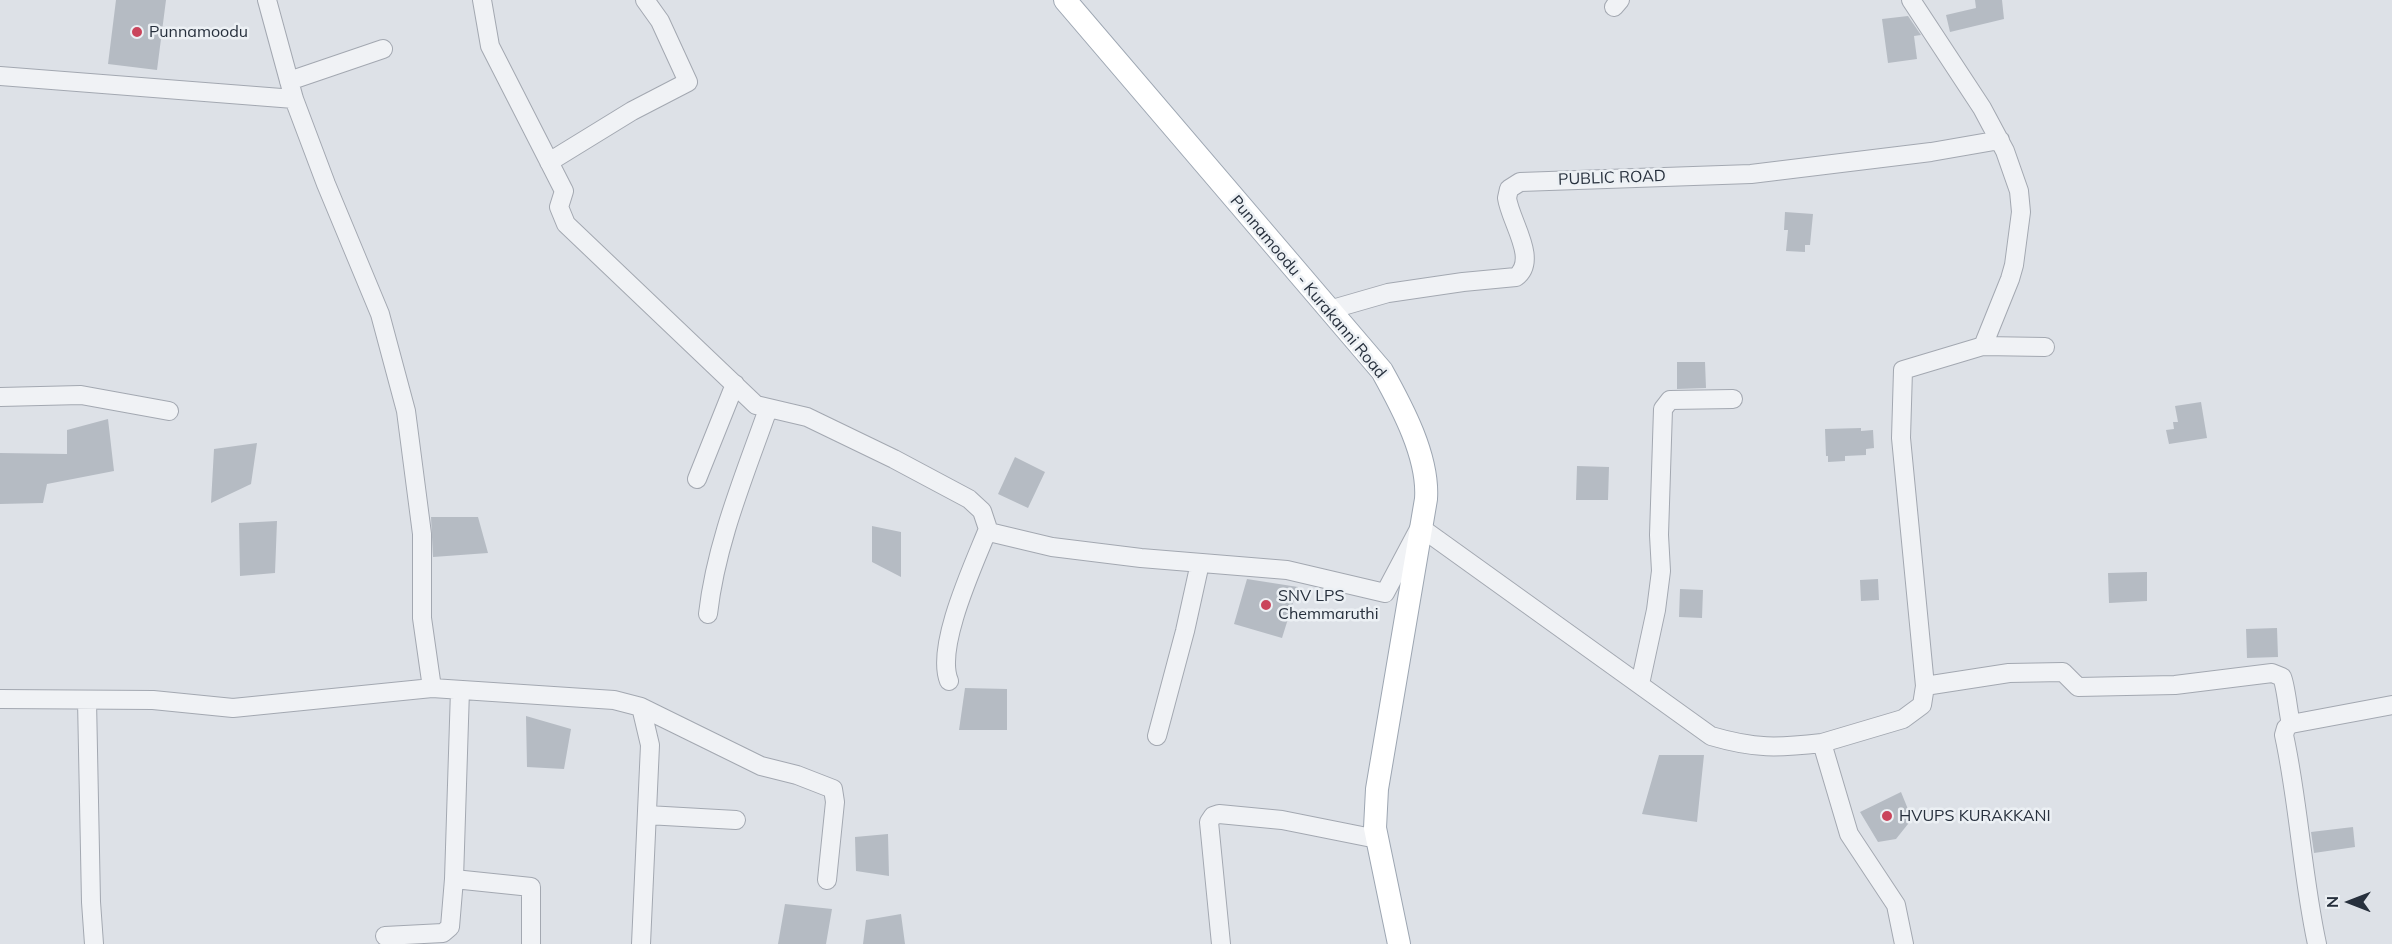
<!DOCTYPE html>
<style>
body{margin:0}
#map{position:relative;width:2392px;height:944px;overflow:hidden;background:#dde1e7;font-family:Mulish,sans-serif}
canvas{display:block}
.north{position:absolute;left:2320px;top:872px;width:60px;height:60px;-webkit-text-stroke:4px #ecf0f4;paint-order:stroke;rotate:270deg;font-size:16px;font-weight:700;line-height:24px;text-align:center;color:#27303d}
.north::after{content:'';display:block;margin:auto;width:21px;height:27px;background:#27303d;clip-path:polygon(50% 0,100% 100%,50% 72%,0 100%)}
</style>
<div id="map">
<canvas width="2392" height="944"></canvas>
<div class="north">N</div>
</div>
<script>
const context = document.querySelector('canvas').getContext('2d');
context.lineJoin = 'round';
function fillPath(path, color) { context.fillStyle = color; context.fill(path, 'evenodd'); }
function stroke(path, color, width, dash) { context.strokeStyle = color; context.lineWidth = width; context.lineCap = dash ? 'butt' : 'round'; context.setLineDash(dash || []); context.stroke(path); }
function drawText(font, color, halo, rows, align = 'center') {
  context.font = font + ' Mulish,sans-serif'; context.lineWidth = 5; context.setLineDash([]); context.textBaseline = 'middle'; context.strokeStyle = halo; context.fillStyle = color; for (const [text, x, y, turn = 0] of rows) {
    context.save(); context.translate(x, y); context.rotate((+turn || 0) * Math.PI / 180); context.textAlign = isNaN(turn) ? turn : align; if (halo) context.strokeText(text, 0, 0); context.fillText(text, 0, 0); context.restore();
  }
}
fillPath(new Path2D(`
 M116,0H166L157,70L108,64Z
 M1975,0H2002L2004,19L1950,32L1946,15L1976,8Z
 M1908,16L1921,35L1914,36L1917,59L1888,63L1882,19Z
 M1785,212L1813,214L1810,245H1805V252L1786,251L1788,230H1784Z
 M1677,362H1705L1706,388L1677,389Z
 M2201,402L2207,438L2169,444L2166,430L2174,429L2173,422H2178L2175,406Z
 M108,419L114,471L47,484L43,503L0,504V453L67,454V430Z
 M1861,428V431L1873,430L1874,448L1866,449V455L1845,456V461L1828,462V456H1826L1825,429Z
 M257,443L251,484L211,503L214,449Z
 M1015,457L1045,472L1028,508L998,494Z
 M1577,466L1609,467L1608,500H1576Z
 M431,517H478L488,553L433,557Z
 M277,521L275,573L240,576L239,523Z
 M872,526L901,532V577L872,562Z
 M2147,572V601L2109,603L2108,573Z
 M1247,579L1298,587L1282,638L1234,624Z
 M1878,579L1879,600L1861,601L1860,580Z
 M1680,589L1703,590L1702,618L1679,617Z
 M2277,628L2278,657L2247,658L2246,629Z
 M965,688L1007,689V730H959Z
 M526,716L571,729L564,769L527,767Z
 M1659,755H1704L1697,822L1642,814Z
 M1901,792L1912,819L1896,839L1878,842L1860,812Z
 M2353,827L2355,847L2314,853L2311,832Z
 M888,834L889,876L856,871L855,837Z
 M785,904L832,909L826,944H778Z
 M901,914L905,944H863L866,920Z`), '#b5bbc3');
const minor = new Path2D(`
 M267,0L294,99L326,184L380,314L406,411L422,534V618L432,688
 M482,0L490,46L564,191L559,207L566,224L756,405L807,417L894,459L969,499L982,511L989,532L1052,547L1141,558L1287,570L1385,593L1420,527L1711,736C1755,749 1778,748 1822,743L1849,834L1896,905L1904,944
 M1614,7L1620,0
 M0,76L294,99
 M289,81L383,49
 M549,162L632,111L688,82L660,21L645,0
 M1329,310L1388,293L1463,282L1516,277C1539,260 1510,221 1507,198L1509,189L1520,182L1751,174L1931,152L2000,140
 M1983,346L2045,347
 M0,397L81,395L169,411
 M697,479L735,384
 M708,614C716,543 744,477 768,409
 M949,681C935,647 974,564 988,529
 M1640,684L1656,610L1661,571L1659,535L1663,409L1670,400L1733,399
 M1925,686L2009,673L2063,672L2078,687L2175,685L2272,673L2282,677C2286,686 2288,712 2291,724
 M0,699L153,700L233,708L432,688L614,700L641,707L650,745L641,944
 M87,700L91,902L94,944
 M641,707L761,766L797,775L833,789L835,802L827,880
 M1157,736L1185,631L1200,563
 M1822,743L1903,719L1922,705L1925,686L1901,438L1903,370L1983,346L2010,279L2014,265L2021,212L2019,191L2005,151L1982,108L1911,0
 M647,815L736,820
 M454,879L531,887V944
 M385,936L443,933L450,927L454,879L460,690
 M1221,944L1209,822L1213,816L1219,814L1282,820L1377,839
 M2317,944C2302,875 2299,804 2284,735L2286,728L2291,724L2392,705`);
const major = new Path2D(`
 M1065,0L1382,371C1402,407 1429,457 1426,499L1377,789L1375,828L1399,944`);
stroke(minor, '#a3a8b1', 20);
stroke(major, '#9da6b2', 24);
stroke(minor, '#f0f2f5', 18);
stroke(major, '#fff', 22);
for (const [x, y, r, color] of [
 [137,32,6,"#ca445b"],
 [1266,605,6,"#ca445b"],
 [1887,816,6,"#ca445b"]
]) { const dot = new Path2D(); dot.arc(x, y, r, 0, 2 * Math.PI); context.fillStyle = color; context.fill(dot); stroke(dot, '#ecf0f4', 2); }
drawText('16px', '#27303d', '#ecf0f4', [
 ["Punnamoodu",149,32],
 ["SNV LPS",1278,596],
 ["Chemmaruthi",1278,614],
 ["HVUPS KURAKKANI",1899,816]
], 'left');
drawText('16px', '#27303d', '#ecf0f4', [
 ["PUBLIC ROAD",1612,178,-2],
 ["Punnamoodu - Kurakanni Road",1308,287,50]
]);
</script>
